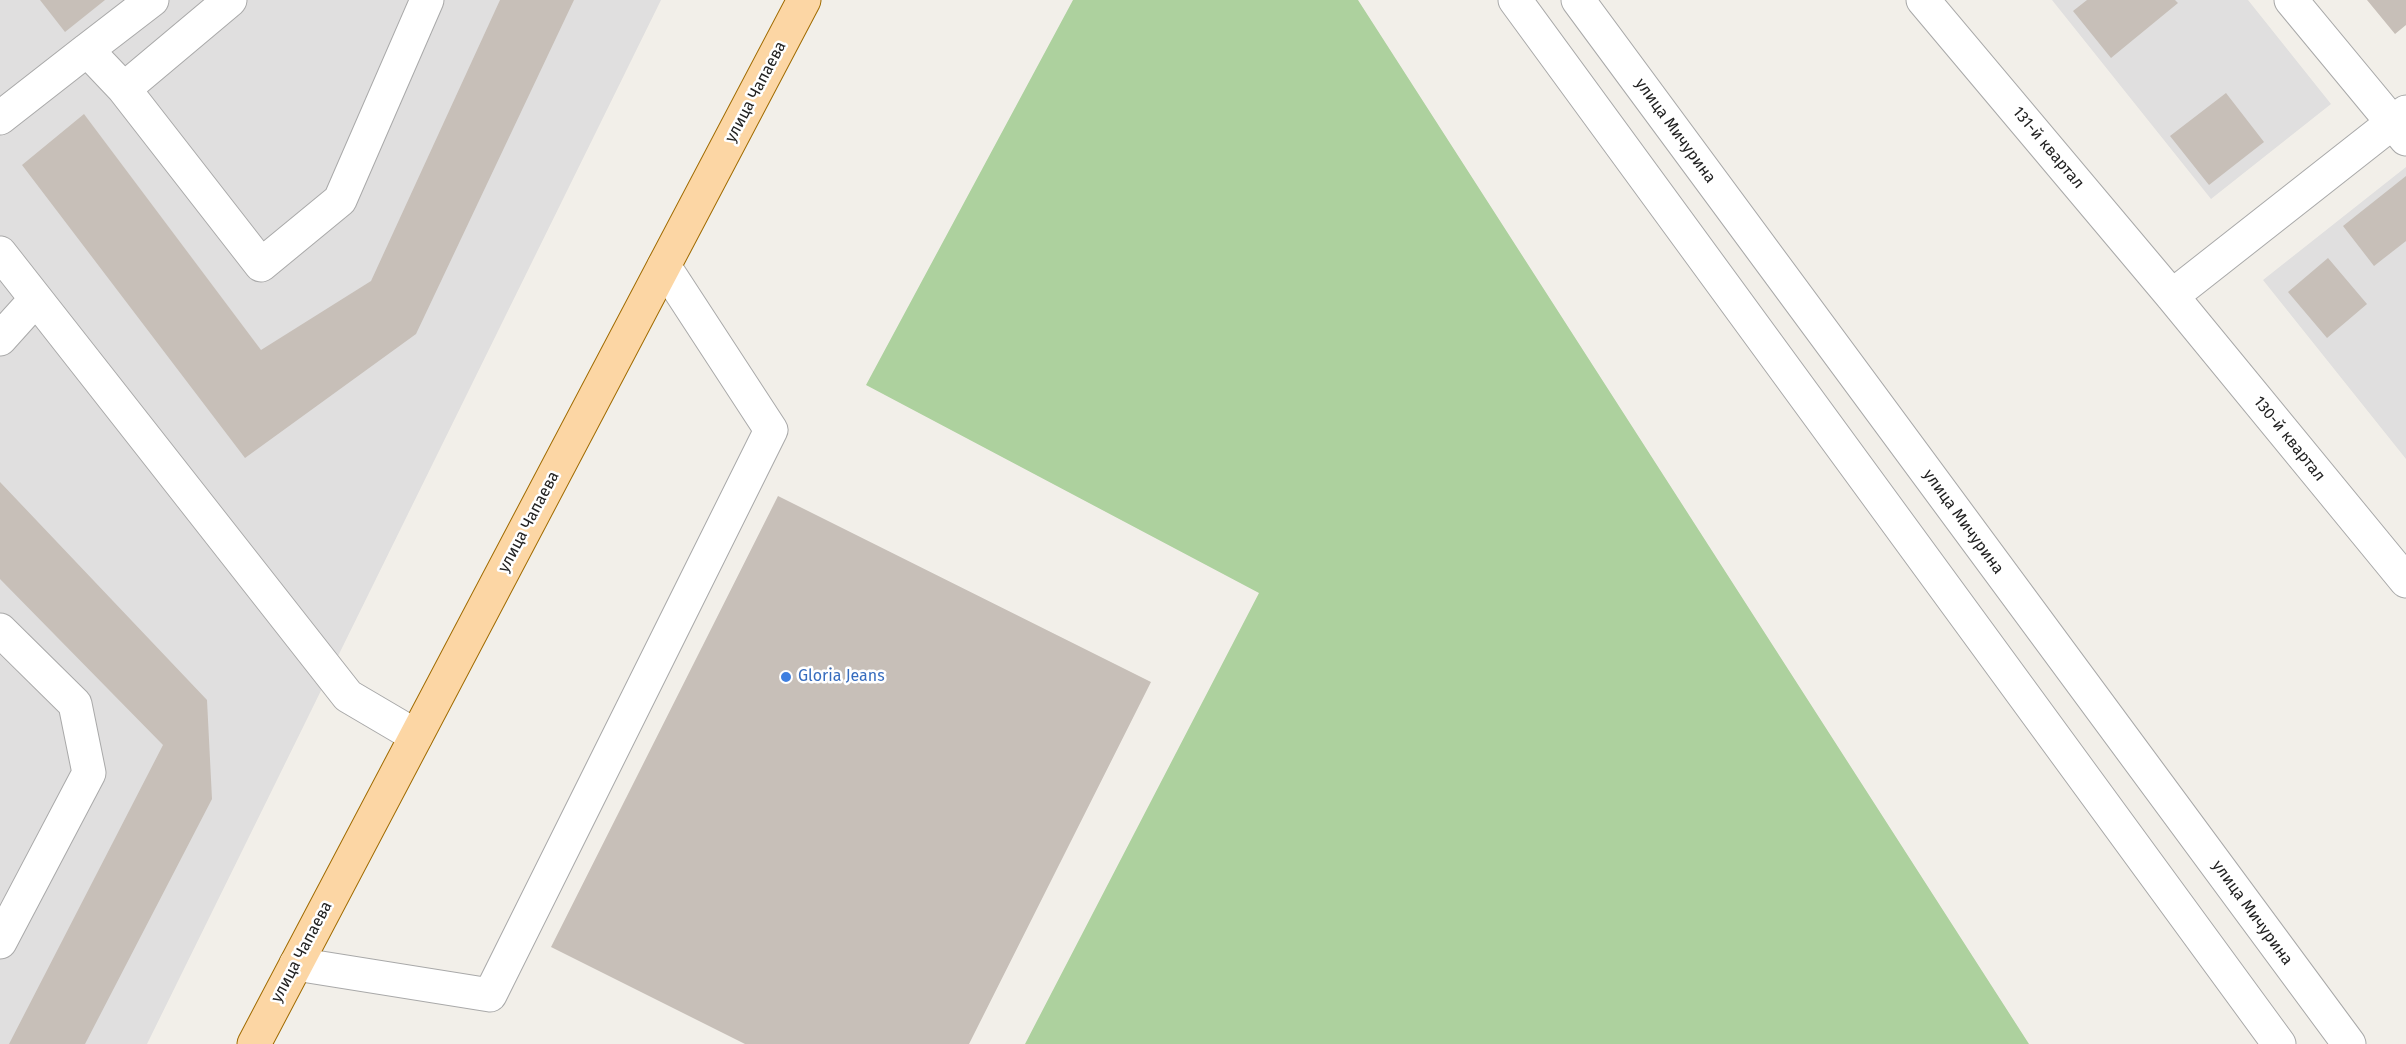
<!DOCTYPE html>
<meta charset="utf-8">
<style>
body{margin:0}
canvas{display:block;background:#f2efe9}
</style>
<canvas width="2406" height="1044"></canvas>
<script>
const context = document.querySelector('canvas').getContext('2d');
context.lineJoin = 'round';
function fillPath(path, color) { context.fillStyle = color; context.fill(path, 'evenodd'); }
function stroke(path, color, width, dash) { context.strokeStyle = color; context.lineWidth = width; context.lineCap = dash ? 'butt' : 'round'; context.setLineDash(dash || []); context.stroke(path); }
function drawText(font, color, halo, rows, align = 'center') {
  context.font = font + ' "Fira Sans",sans-serif'; context.lineWidth = 5; context.setLineDash([]); context.textBaseline = 'middle'; context.strokeStyle = halo; context.fillStyle = color; for (const [text, x, y, turn = 0] of rows) {
    context.save(); context.translate(x, y); context.rotate((+turn || 0) * Math.PI / 180); context.textAlign = isNaN(turn) ? turn : align; if (halo) context.strokeText(text, 0, 0); context.fillText(text, 0, 0); context.restore();
  }
}
fillPath(new Path2D(`
 M0,0H661L147,1044H0Z
 M2052,0H2248L2331,104L2211,199Z
 M2406,167V459L2263,280Z`), '#e0dfdf');
fillPath(new Path2D(`
 M1073,0H1358L2029,1044H1025L1259,593L866,385Z`), '#add19e');
fillPath(new Path2D(`
 M40,0H105L65,32Z
 M500,0H574L416,334L245,458L22,165L84,114L261,350L371,281Z
 M2087,0H2175L2178,3L2111,58L2073,11Z
 M2367,0H2406V25L2395,34Z
 M2226,93L2264,142L2209,185L2170,136Z
 M2406,176V241L2374,266L2343,226Z
 M2328,258L2367,304L2327,338L2288,292Z
 M0,482L207,700L212,799L85,1044H9L163,745L0,579Z
 M778,496L1151,682L969,1044H745L551,947Z`), '#c7bfb8');
const minor = new Path2D(`
 M1515,0L2279,1044
 M1578,0L2349,1044
 M1923,0L2172,296L2406,581
 M2291,0L2406,139
 M87,50L152,0
 M124,89L230,0
 M0,118L87,50L124,89L261,265L340,200L427,0
 M0,253L348,696L416,736
 M2172,296L2406,112
 M0,339L36,299
 M0,630L75,704L89,773L0,942
 M296,964L490,995L771,430L664,266`);
const major = new Path2D(`
 M254,1044L804,0`);
stroke(minor, '#a9a9a9', 35);
stroke(major, '#a06b00', 35);
stroke(minor, '#fff', 33);
stroke(major, '#fcd6a4', 33);
for (const [x, y, r, color] of [
 [786,677,6,"#3f7fe0"]
]) { const dot = new Path2D(); dot.arc(x, y, r, 0, 2 * Math.PI); context.fillStyle = color; context.fill(dot); stroke(dot, '#fff', 2); }
drawText('16px', '#222', '#fff', [
 ["улица Чапаева",756,92,-62],
 ["улица Мичурина",1675,131,54],
 ["131-й квартал",2048,148,50],
 ["130-й квартал",2289,439,51],
 ["улица Чапаева",529,522,-62],
 ["улица Мичурина",1963,522,54],
 ["улица Мичурина",2252,913,54],
 ["улица Чапаева",302,952,-62]
]);
drawText('16px', '#366cbe', '#fff', [
 ["Gloria Jeans",798,677]
], 'left');
</script>
